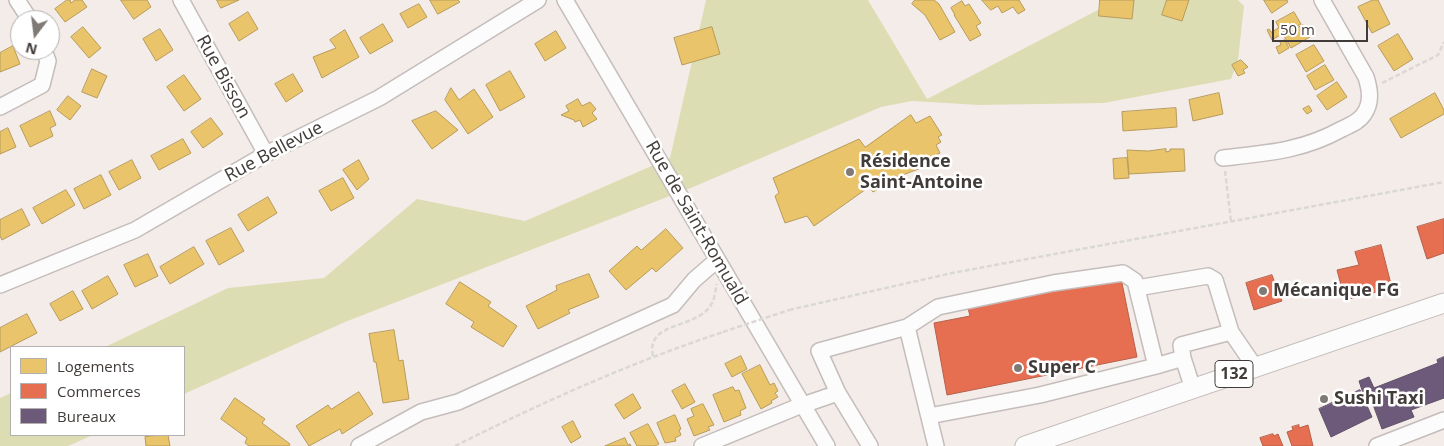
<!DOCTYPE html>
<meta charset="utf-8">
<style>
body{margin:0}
#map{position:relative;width:1444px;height:446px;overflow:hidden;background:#f4ece9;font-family:"Open Sans",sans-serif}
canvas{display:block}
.legend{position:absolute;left:10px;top:346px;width:175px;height:90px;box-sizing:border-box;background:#fff;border:1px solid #b3b1b0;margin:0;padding:6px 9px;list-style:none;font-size:15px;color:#413c39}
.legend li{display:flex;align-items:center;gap:10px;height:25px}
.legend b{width:25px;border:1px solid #b3b1b0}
.north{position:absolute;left:10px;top:10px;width:50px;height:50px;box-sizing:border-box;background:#fff;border:1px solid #b3b1b0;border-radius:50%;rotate:195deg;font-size:14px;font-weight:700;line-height:20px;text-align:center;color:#413c39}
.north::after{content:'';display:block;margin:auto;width:18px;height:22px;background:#807a77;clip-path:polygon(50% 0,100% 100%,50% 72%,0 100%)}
.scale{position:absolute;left:1272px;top:20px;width:96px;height:22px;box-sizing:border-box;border:2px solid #413c39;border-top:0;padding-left:6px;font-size:15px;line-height:18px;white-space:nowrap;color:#413c39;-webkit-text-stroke:4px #fff;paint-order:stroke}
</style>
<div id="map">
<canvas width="1444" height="446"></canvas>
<ul class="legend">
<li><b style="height:14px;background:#e9c46a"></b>Logements</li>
<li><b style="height:14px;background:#e76f51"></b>Commerces</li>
<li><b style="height:14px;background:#6d597a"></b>Bureaux</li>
</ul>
<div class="north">N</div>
<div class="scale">50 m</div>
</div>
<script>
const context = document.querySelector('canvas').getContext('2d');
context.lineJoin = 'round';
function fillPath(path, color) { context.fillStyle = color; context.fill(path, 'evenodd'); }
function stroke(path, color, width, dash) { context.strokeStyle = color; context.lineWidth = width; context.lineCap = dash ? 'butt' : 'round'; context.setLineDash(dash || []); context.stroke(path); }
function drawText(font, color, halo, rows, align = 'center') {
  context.font = font + ' "Open Sans",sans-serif'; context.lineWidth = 5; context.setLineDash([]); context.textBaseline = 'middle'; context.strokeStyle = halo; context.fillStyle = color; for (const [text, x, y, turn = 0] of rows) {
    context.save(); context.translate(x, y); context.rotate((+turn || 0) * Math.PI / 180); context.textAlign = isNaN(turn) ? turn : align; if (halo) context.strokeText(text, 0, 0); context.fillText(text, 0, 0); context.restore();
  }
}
fillPath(new Path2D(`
 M706,0H868L927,99L1117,0H1238L1244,6L1238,60L1231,79L1104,103L979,105L912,101L881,107L693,187L345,322L184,394V347H105L228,288L324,278L417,199L525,221L670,158Z
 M11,393V435H93L68,446H0V398Z`), '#ddddb4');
const homes = new Path2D(`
 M67,0H70L71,3L75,0H82L87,7L65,22L55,9Z
 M121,0H147L151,7L134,19Z
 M217,0H239L221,8Z
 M430,0H458L460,2L438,14Z
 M915,0H934L939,4L955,32L940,40L925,15L912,4Z
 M982,0H1019L1025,10L1018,14L1013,7L1002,13L998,6L991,10Z
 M1100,0H1134L1132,19L1099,16Z
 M1167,0H1189L1182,21L1162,15Z
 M1264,0H1287L1288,2L1272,13Z
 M1373,0H1378L1390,24L1372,33L1358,7Z
 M962,1L965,6L969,4L981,23L976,26L981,35L970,41L954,15H955L951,8Z
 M419,4L427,17L408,28L400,14Z
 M248,12L258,29L239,41L229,24Z
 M1294,12L1301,24L1282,34L1276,22Z
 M383,24L393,41L370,54L360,38Z
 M1303,25L1310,37L1291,48L1284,36Z
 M83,27L101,48L89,58L71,37Z
 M712,27L720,54L682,65L674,38Z
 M1279,28L1282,34L1272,40L1267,30L1269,29L1271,32Z
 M160,29L173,50L156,61L143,39Z
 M345,30L359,57L322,78L313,57L336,48L330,40Z
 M556,31L566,48L545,61L535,44Z
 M1398,34L1413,59L1394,71L1378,46Z
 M1285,40L1289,48L1279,54L1276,47L1281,45L1280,42Z
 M1314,45L1324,61L1306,72L1296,55Z
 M13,46L20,64L0,72V53Z
 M1241,60L1248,67L1243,70L1245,73L1238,76L1232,65Z
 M1325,65L1334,80L1315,90L1307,76Z
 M92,69L107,76L97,98L82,92Z
 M510,71L525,97L500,111L486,85Z
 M293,74L303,91L286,102L275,84Z
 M184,75L201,99L184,111L167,87Z
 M1337,82L1347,97L1327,110L1317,96Z
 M451,88L459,100L474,89L493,117L468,134L445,100Z
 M1219,93L1223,114L1193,121L1189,100Z
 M1435,93L1444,110V114L1401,138L1390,119Z
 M68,96L81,106L70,120L57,110Z
 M578,99L582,106L590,102L596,109L592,113L597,119L583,127L580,120L575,122L574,120L561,115L569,111L566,106Z
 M1309,106L1312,111L1307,114L1303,109Z
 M1176,108L1177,127L1123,131L1122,112Z
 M50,111L56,125L50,128L53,136L30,147L20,126Z
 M436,111L458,130L432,149L412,121Z
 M911,115L916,123L930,116L942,135L938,137L941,142L936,145L940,153L931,158L934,163L882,183L884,186L873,192L869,187L814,226L807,216L785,223L775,196L779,193L773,178L859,139L865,147Z
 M211,118L223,134L203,148L191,132Z
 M8,128L16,147L0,154V132Z
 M183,139L191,153L159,170L151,156Z
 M1166,149V152L1170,151V149H1184L1185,171L1129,174L1127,150L1148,151Z
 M1127,158L1129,178L1114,179L1113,159Z
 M132,160L141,178L119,190L109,172Z
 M359,160L369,179L357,190L343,170Z
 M101,175L111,195L84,209L74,189Z
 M343,178L354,198L331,211L319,191Z
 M66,190L75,205L42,224L33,208Z
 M268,197L277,213L248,231L238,215Z
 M22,209L30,225L2,240L0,236V220Z
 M231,228L244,251L219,265L206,241Z
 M666,229L683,248L656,272L652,268L626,290L609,271L637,246L641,250Z
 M194,247L204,264L170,284L160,267Z
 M148,254L158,276L135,287L124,265Z
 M589,274L599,297L568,310L570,313L538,329L526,306L557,290L556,286Z
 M108,276L118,294L92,309L82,291Z
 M460,282L491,302L488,306L517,326L503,347L471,327L474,322L446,304Z
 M73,291L83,309L60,321L50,304Z
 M27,314L37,333L0,352V328Z
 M394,330L399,361L403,360L409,399L383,403L376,362H374L369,334Z
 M741,356L747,369L732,377L725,364Z
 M760,365L770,385L774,383L778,391L775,393L778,397L771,401L772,403L761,409L742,374Z
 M685,384L695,402L682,409L672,391Z
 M733,387L735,391L739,390L746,408L740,411L741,415L724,422L713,395Z
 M359,392L373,414L342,434L340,429L309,446L296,426L328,405L331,409Z
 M633,394L641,408L624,419L615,405Z
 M235,398L265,419L262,423L290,444L289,446H249L245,443L247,438L221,419Z
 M703,404L714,425L708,427L710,430L694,436L687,419L694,416L691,409Z
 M675,415L681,429L679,430L681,435L675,438L676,441L665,443L657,423Z
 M573,421L581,437L571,443L562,427Z
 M648,424L659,444L655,446H637L630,433Z
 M161,435H168L170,446H146L145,437Z
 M625,438L628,445L630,444L631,446H605Z`);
fillPath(homes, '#e9c46a');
stroke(homes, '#b79b5b', 1);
const shops = new Path2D(`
 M1444,219V253L1427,259L1417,227Z
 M1381,245L1392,288L1345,300L1337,270L1359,265L1355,252Z
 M1272,275L1282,301L1254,310L1246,283Z
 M1121,278L1137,357L947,395L934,323L970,316L968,308Z
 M1299,425V428L1308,425L1313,446H1292L1287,432L1293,430L1292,427Z
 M1273,434L1274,436L1278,434L1283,446H1263L1260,438Z`);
fillPath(shops, '#e76f51');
stroke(shops, '#b5604a', 1);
const offices = new Path2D(`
 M1444,357V398L1411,410L1414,417L1382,429L1368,391L1363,393L1359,381L1369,377L1374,388L1438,363L1437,360Z
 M1360,390L1372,417L1331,437L1319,409Z`);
fillPath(offices, '#6d597a');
stroke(offices, '#605066', 1);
const minor = new Path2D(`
 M17,0L30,20
 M181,0L266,154
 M565,0L827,446
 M0,107L42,85L48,61L44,50
 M1223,158C1268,153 1302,151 1342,129C1350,125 1359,122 1364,114C1372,102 1370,90 1366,77L1322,0
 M0,285L135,230L266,154L379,98L538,0
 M1137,288L1208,276L1215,280L1231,332
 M907,327L938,307L1053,283L1123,273L1135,281L1156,366L1040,395L929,416
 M1183,358L1181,345L1231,332L1255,367
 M1156,366L1183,358L1193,389
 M838,393L819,351L907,327L936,446
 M359,446L421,412L458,402L673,305L694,280L717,260
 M702,446L797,407L838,393L870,446
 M1377,446L1444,420`);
const major = new Path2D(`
 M1025,446L1444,303`);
stroke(minor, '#c4bdbb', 18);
stroke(major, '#c4bdbb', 21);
stroke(new Path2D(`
 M1382,83L1438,55L1444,42
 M1225,171L1231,221
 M789,310L952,273L1444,182
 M653,356C645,320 699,330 712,303C715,298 715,290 717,284
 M455,446C543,402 630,363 723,332`), '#dad8d6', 2.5, [5, 2.5]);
stroke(minor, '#fdfcfc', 15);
stroke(major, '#fdfcfc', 19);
stroke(new Path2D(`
 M723,332L789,310`), '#dad8d6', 2.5, [5, 2.5]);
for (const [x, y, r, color] of [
 [850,172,5,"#807a77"],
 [1263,291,5,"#807a77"],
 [1018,368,5,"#807a77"],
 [1324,399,5,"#807a77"]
]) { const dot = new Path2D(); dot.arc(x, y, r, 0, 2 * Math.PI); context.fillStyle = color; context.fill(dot); stroke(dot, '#fff', 2); }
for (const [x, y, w] of [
 [1234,374,38]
]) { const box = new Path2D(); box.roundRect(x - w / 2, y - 13.5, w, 27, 4); context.fillStyle = '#fff'; context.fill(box); stroke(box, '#413c39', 1); }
drawText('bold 16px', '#413c39', null, [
 ["132",1234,374]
]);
drawText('18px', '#413c39', '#fff', [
 ["Rue Bisson",223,77,61],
 ["Rue Bellevue",274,152,-28],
 ["Rue de Saint-Romuald",696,223,60]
]);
drawText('bold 18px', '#413c39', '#fff', [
 ["Résidence",860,162],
 ["Saint-Antoine",860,183],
 ["Mécanique FG",1273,291],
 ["Super C",1028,368],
 ["Sushi Taxi",1334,399]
], 'left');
</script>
